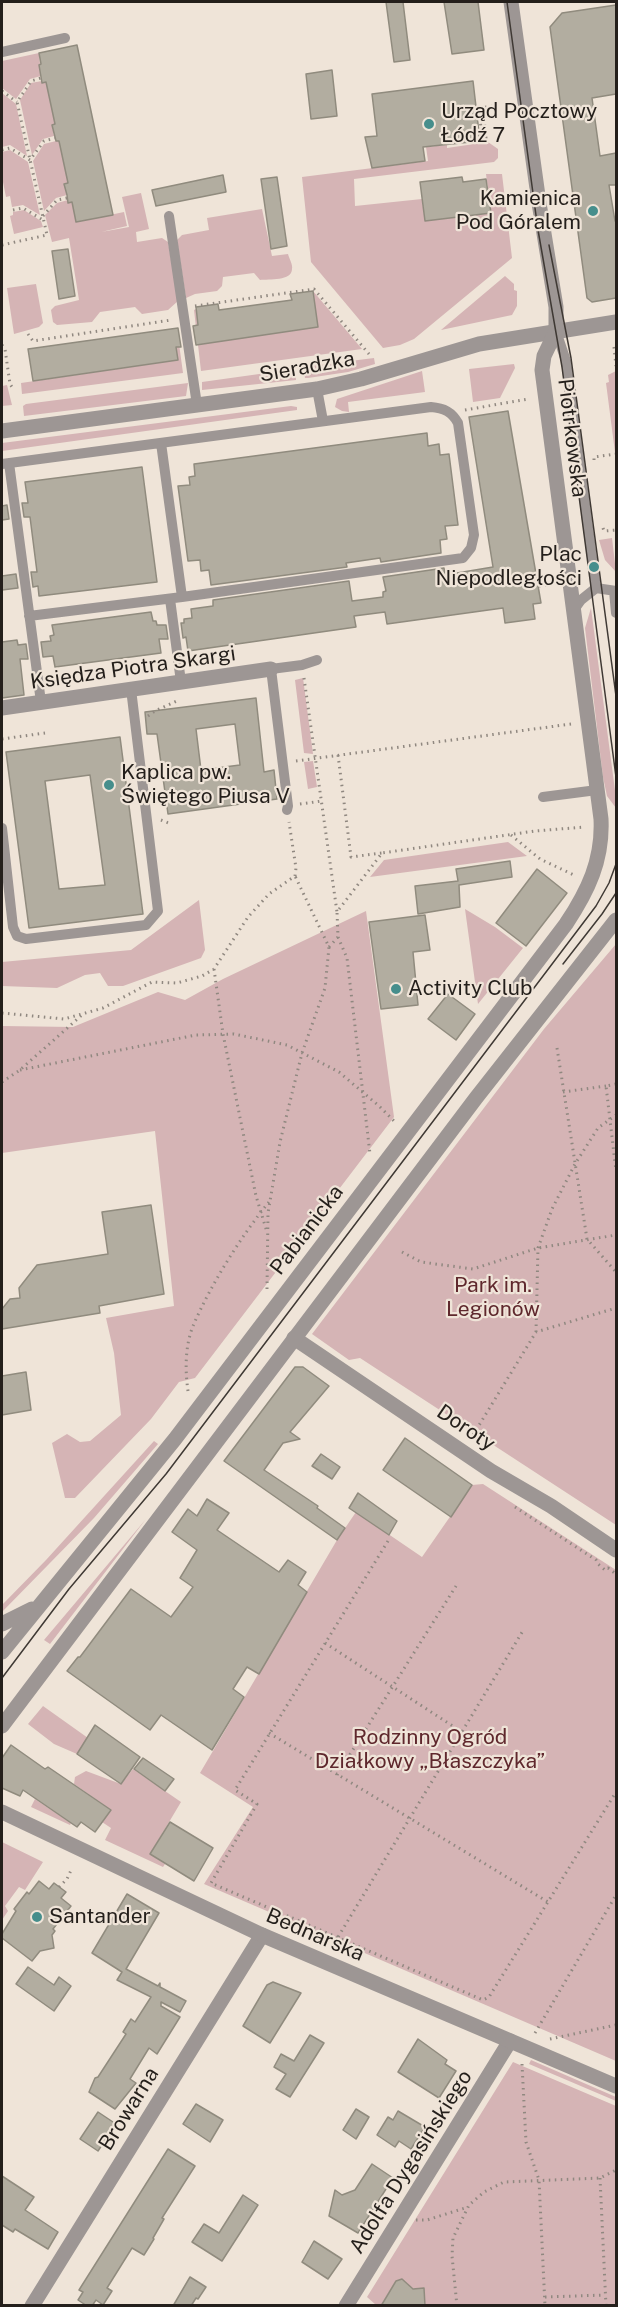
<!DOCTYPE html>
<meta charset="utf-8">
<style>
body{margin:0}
#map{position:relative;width:618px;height:2307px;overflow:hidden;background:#efe4d8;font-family:"Public Sans",sans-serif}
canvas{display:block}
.frame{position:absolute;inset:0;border:3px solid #241f1b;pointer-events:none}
</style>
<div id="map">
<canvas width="618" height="2307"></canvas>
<div class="frame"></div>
</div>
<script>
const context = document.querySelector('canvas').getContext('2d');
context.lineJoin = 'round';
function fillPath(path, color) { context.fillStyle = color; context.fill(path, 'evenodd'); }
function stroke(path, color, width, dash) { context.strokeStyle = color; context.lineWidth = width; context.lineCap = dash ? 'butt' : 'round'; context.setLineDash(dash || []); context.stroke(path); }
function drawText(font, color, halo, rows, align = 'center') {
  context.font = font + ' "Public Sans",sans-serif'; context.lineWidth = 4.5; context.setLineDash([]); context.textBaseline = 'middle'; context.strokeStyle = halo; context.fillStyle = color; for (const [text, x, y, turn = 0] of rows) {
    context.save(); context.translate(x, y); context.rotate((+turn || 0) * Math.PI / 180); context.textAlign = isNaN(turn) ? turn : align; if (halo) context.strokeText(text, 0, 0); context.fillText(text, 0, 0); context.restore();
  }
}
fillPath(new Path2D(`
 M39,53L41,76L30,79L16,99L2,88V61Z
 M42,81L43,83L46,82L55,124L52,125L54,136L43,139L32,155L20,100L31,83Z
 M2,93L16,104L27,156L10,145L2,147Z
 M56,141H59L68,183L64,184L67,195L56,198L44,211L33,161L44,144Z
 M488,142L498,149V158L494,162L354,179L355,206L422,199L425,221L491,213L486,174H502L512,258L414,339L400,345L383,348L311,262L302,177L428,161L426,147L447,145V148Z
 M10,150L28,162L40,215L23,205L12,207L10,196L6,197L2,177V152Z
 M141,193L149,229L136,232L137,242L162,238L168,242L178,301L168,310L142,314L135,307L100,312L92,322L57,325L53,322L51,310L55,306L79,300L69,238L52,242L45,215L57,203L68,200V203L72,202L76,222L124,212L127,226L101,232L129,227L122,197Z
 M262,209L272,256L288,254C289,258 293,265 292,269C292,281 269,279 260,280L254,273L223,277L222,286L217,291L195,294L186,298L177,240L182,235L209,230L207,218Z
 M24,210L41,221L43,227L14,234L10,216L13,215V212Z
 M505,276L514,284V290L517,291V306L512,315L441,330Z
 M36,284L43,323L39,327L14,334L7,288Z
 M313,291L362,349L201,371L194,310L196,309L201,344L318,327Z
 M173,329H177L183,373L22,394L21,383L178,360Z
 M374,358L375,364L348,372L308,378H305L303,367Z
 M514,364L515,368L500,398L473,402L469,369Z
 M295,369L296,380L202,390V382Z
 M422,371L425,392L348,402L349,412L342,411L335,407L337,399Z
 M616,371V460L606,383L609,382L608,375Z
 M188,383L186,396L24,416L23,406L26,404Z
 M7,385L12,405L2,406V386Z
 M291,406L297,407V410L2,451V443Z
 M612,538L616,572L605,560L599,540Z
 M591,608L616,798V808L607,796L603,777L585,628Z
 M303,678L313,754L304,753L295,680Z
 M313,761L317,787L308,789L304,762Z
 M508,842L527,856L370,877L384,860Z
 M199,900L205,950L201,958L123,986H108L100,973L85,975L57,988L2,986V962L131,950Z
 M465,909L495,927L523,948L478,1004Z
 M366,911L394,1117L195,1378L179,1382L151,1419L75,1498H65L52,1443L67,1434L80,1442L90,1441L121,1415L114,1353L106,1318L174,1306L155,1131L2,1153V1026L73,1027L158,992L185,1000L223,979Z
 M616,944V1525L360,1358L349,1360L312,1334L544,1029Z
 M154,1441L158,1444L94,1518L2,1612V1605L46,1560Z
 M483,1484L616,1570V2061L204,1884L253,1807L200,1773L337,1540L356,1512L422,1557L472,1485Z
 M146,1519L50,1644L44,1640Z
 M43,1706L88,1738L77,1754L54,1744L28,1724Z
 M133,1769L181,1802L150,1854L165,1864L163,1867L105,1840L111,1828L102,1822L111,1810L74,1784L75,1777L86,1771L121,1784Z
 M35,1799L71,1823L70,1825L31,1807Z
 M2,1842L43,1862L25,1890L19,1887L5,1906L8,1911L2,1920Z
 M531,2060L616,2097V2101L529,2064Z
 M513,2062L616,2106V2305H425L424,2288L408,2289V2284L402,2279L396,2281L383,2302L389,2305H376L367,2297Z`), '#d5b4b5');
const building = new Path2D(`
 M386,2H403L410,60L394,62Z
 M444,2H478L484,50L452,54Z
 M616,5V94L592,98L600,156L616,153V185H609L615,221L616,220V298L592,302L587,298L550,27L562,13Z
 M77,45L113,215L76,222L72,202L68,203L67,195L64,184L68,183L59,141H56L52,125L55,124L46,82L42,83L39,65L41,64L39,53Z
 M332,70L337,116L311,119L306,74Z
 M473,81L480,141L423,147L425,161L372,168L365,137L377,136L372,94Z
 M223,175L226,192L156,206L152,190Z
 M277,177L287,246L271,249L261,179Z
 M462,177L463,182L486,179L491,213L425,221L420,182Z
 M68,249L75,296L59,299L52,251Z
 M313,291L318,327L196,345L193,326L198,325L196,307L218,304L219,310L292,300L290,294Z
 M178,328L181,347H176L178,360L33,381L28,349Z
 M508,411L541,603L533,604L535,619L505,623L503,608L387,624L385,612L354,616L356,627L188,651L186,637L183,638L181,623H184V619L192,618L191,609L213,606V600L349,581L352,601L383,597V592L386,591L383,577L444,568L445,575L493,567L469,417Z
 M427,433L428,446L439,444L440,455L449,454L458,525L445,526L447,539L440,540L441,553L381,562L380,558L346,563L347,567L211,585L209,570L201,571L200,560L188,561L178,486L190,485L189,477L195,476L194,464Z
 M142,467L157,582L39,596L38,586L33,587L31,572H37L30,517H24L22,503H28L25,482Z
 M7,505L9,519L2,520V506Z
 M16,574L18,588L2,590V576Z
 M151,612L153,621H156L157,625H166L168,639H159L161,653L55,667L53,656L43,657L41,642L51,641L50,636L54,635L52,625Z
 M17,640L18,645L26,644L28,659H20L24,695L2,698V642Z
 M256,698L264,772L274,770L277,799L168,814L157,734H147L145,712ZM235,724L240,765L201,770L196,729Z
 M120,737L143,914L29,928L6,752ZM90,775L105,885L59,889L45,781Z
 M510,861L512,877L459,885L460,907L418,914L415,886L458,881L456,869Z
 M537,869L567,893L526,946L496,923Z
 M425,915L430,950L413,952L418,1005L381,1009L369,922Z
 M448,994L475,1014L456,1040L428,1019Z
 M151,1205L164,1294L99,1306L100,1313L2,1329V1309L10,1299L20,1298L19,1288L37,1265L108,1254L102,1212Z
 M295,1367H303L329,1386L290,1432L300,1439L283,1443L264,1470L318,1506L317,1508L345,1528L337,1540L224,1461Z
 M26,1372L31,1410L2,1415V1376Z
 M405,1438L472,1485L451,1517L383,1470Z
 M321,1454L340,1467L332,1479L312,1466Z
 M358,1493L397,1521L389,1535L349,1508Z
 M207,1499L229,1513L217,1530L279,1572L288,1560L306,1572L298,1585L307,1592L259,1674L247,1667L233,1689L244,1697L212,1750L161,1715L150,1730L67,1671L78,1657H80L131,1589L171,1617L193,1587L180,1578L197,1550L172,1532L188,1509L197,1516Z
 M95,1725L140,1757L121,1784L77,1754Z
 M11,1745L45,1769L48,1767L111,1810L95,1832L81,1822L77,1827L23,1790L20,1796L2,1788V1758Z
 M143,1758L174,1779L165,1791L134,1769Z
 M170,1822L213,1848L194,1881L150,1854Z
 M39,1881L49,1889L54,1883L66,1892L61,1898L71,1906L53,1929L55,1931L52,1935L54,1948L40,1951L32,1961L2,1938V1934L16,1911L14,1909L27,1892L29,1894Z
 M127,1894L159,1913L126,1969L158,1986L160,1983V1987L186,2001L180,2012L161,2002V2006L180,2017L157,2054L149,2048L130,2079L136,2083L115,2109L89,2092L95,2078L98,2077L126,2034L123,2032L131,2019L135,2022L151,1997L117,1980L122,1972L92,1953Z
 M28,1967L54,1985L59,1977L71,1986L54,2011L16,1984Z
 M273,1982L301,1993L270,2043L243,2026L267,1985Z
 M310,2035L324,2043L290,2097L276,2089L286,2074L274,2067L281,2054L294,2061Z
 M418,2039L447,2060L445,2064L456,2071L439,2098L398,2072Z
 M196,2104L223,2120L210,2142L183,2124Z
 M356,2109L369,2117L356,2139L343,2130Z
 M398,2111L425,2127L411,2149L399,2141L395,2147L377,2135L388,2117L393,2120Z
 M98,2112L116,2124L98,2151L80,2139Z
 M168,2149L195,2166L162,2218L164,2219L153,2238L154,2239L144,2255L132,2248L107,2288L112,2291L103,2305L96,2300L92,2306H87L78,2300L83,2292L79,2290Z
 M372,2164L393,2178L358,2233L329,2216L335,2190L342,2195L355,2190Z
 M2,2176L34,2197L25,2210L58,2232L48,2249L15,2229L13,2232L2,2225Z
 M243,2195L258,2205L222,2261L192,2242L204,2224L219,2233Z
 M314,2241L342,2259L328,2279L302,2262Z
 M190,2277L206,2287L198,2299L196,2298L191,2306H173Z
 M402,2279L413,2289L424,2288L425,2306H381L396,2281Z`);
fillPath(building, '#b2ada0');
stroke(building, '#908b7e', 1.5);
stroke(new Path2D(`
 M2,91L17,102
 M477,108H479L482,138H486L484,119L488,106
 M479,108L495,106
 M2,150L10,148L30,160L44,141L55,138
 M13,210L23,208L43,220
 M43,216L57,200L67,198
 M2,245L47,235L17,102L31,81L41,78
 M195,306L314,289L369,354
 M28,334L33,341L171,320
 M2,345L5,349L10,384L14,390
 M614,347L616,366
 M465,410L528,399
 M594,460V457L616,454
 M603,528L604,531L616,530
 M539,586L550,584
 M304,678L337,912
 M148,716L155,711L179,700
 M2,739L45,733
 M338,755L351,857L382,853
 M296,761L571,724
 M300,804L322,801
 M161,820L171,824
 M511,835L540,859L576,876
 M338,937L347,958L370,1154
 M329,947L338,937L337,912L382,853L535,831L585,827
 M214,969L223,1034L256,1196L267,1232
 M2,1013L64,1019L103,1008L152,982L177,983L202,976L214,969L248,917L269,894L295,876L296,868L289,822
 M557,1048L587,1239L616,1272
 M20,1070L196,1035L234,1034L287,1045L339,1072L379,1106L396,1123
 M2,1082L20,1070L83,1014
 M616,1084L606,1086L616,1171
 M563,1092L606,1086
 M402,1252L421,1262L473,1269L538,1248L616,1235
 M267,1289L268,1213L280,1142L302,1053L325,988L329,947L295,876
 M536,1332L538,1248L552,1209L575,1164L598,1128L616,1115
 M188,1391C185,1370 185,1346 193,1326C210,1286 241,1236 269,1202
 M470,1440L536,1332L616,1308
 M515,1507L596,1560L598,1564L605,1570L608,1568L616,1574
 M388,1541L235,1790L257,1804L211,1883L483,2000L489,1997L616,1792
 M325,1643L462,1732
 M269,1733L548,1902
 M337,1775L456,1586
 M59,1887L67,1879L72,1868
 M332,1947L524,1629
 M535,2033L616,1895
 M550,2039L616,2025
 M522,2064L526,2142L539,2180L545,2306
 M600,2178L606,2306
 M416,2220H427L465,2208
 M545,2297L605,2295
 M457,2306L452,2256L453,2238L469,2205L484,2192L504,2182L600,2178L616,2170`), '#908880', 3, [1.5, 4.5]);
stroke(new Path2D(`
 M2,52L65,38
 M169,216L197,405
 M556,331L566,361L596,588
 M317,389L323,421
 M9,463L41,702
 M2,464L431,407C444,408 452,412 458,423L474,535L471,548L463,558L182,597L161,443
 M614,591L616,613
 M170,599L181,682
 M573,611L581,600L596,588L616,591
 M29,616L182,597
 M543,797L597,790
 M287,810L288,806L271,669L302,665L317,660
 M2,828L13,927L17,936L26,939L146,925L158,911L131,689`), '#9d9694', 10);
stroke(new Path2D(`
 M2,431L317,389L361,379L479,344L616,322
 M2,708L271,669
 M294,1338L491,1471L551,1506L616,1550
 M32,2306L262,1935
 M346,2306L510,2041`), '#9d9694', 15);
stroke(new Path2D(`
 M2,1624L32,1609
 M2,1652L175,1439L566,924C588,891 603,860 601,819L542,370L544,356L556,331V307L539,203L511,2
 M2,1726L476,1098L616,920
 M2,1812L262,1935L616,2086`), '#9d9694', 15);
stroke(new Path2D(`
 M507,2L538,230L562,367L616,777
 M549,245L571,358L616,696
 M563,964L602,914L616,893
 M2,1678L69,1589L166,1474L596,906L609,883L616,864`), '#3f3934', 1.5);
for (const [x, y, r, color] of [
 [429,124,6,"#468e8c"],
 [593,211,6,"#468e8c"],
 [594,567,6,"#468e8c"],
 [109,785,6,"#468e8c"],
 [396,989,6,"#468e8c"],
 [37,1917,6,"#468e8c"]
]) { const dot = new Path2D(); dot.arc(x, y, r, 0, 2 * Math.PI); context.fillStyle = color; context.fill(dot); stroke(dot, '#efe4d8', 2); }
drawText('21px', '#241f1b', '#efe4d8', [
 ["Urząd Pocztowy",441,112],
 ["Łódź 7",441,136],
 ["Kamienica",581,199,"right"],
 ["Pod Góralem",581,223,"right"],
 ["Plac",582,555,"right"],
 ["Niepodległości",582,579,"right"],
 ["Kaplica pw.",121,773],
 ["Świętego Piusa V",121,797],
 ["Activity Club",408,989],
 ["Santander",49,1917]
], 'left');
drawText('21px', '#241f1b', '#efe4d8', [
 ["Sieradzka",307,367,-10],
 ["Piotrkowska",572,438,83],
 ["Księdza Piotra Skargi",133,668,-8],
 ["Pabianicka",307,1230,-53],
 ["Doroty",466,1428,34],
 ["Bednarska",315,1935,23],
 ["Browarna",129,2109,-58],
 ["Adolfa Dygasińskiego",411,2162,-58]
]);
drawText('21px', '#5f282d', '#efe4d8', [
 ["Park im.",493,1286],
 ["Legionów",493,1310],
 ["Rodzinny Ogród",430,1738],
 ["Działkowy „Błaszczyka”",430,1762]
]);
</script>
